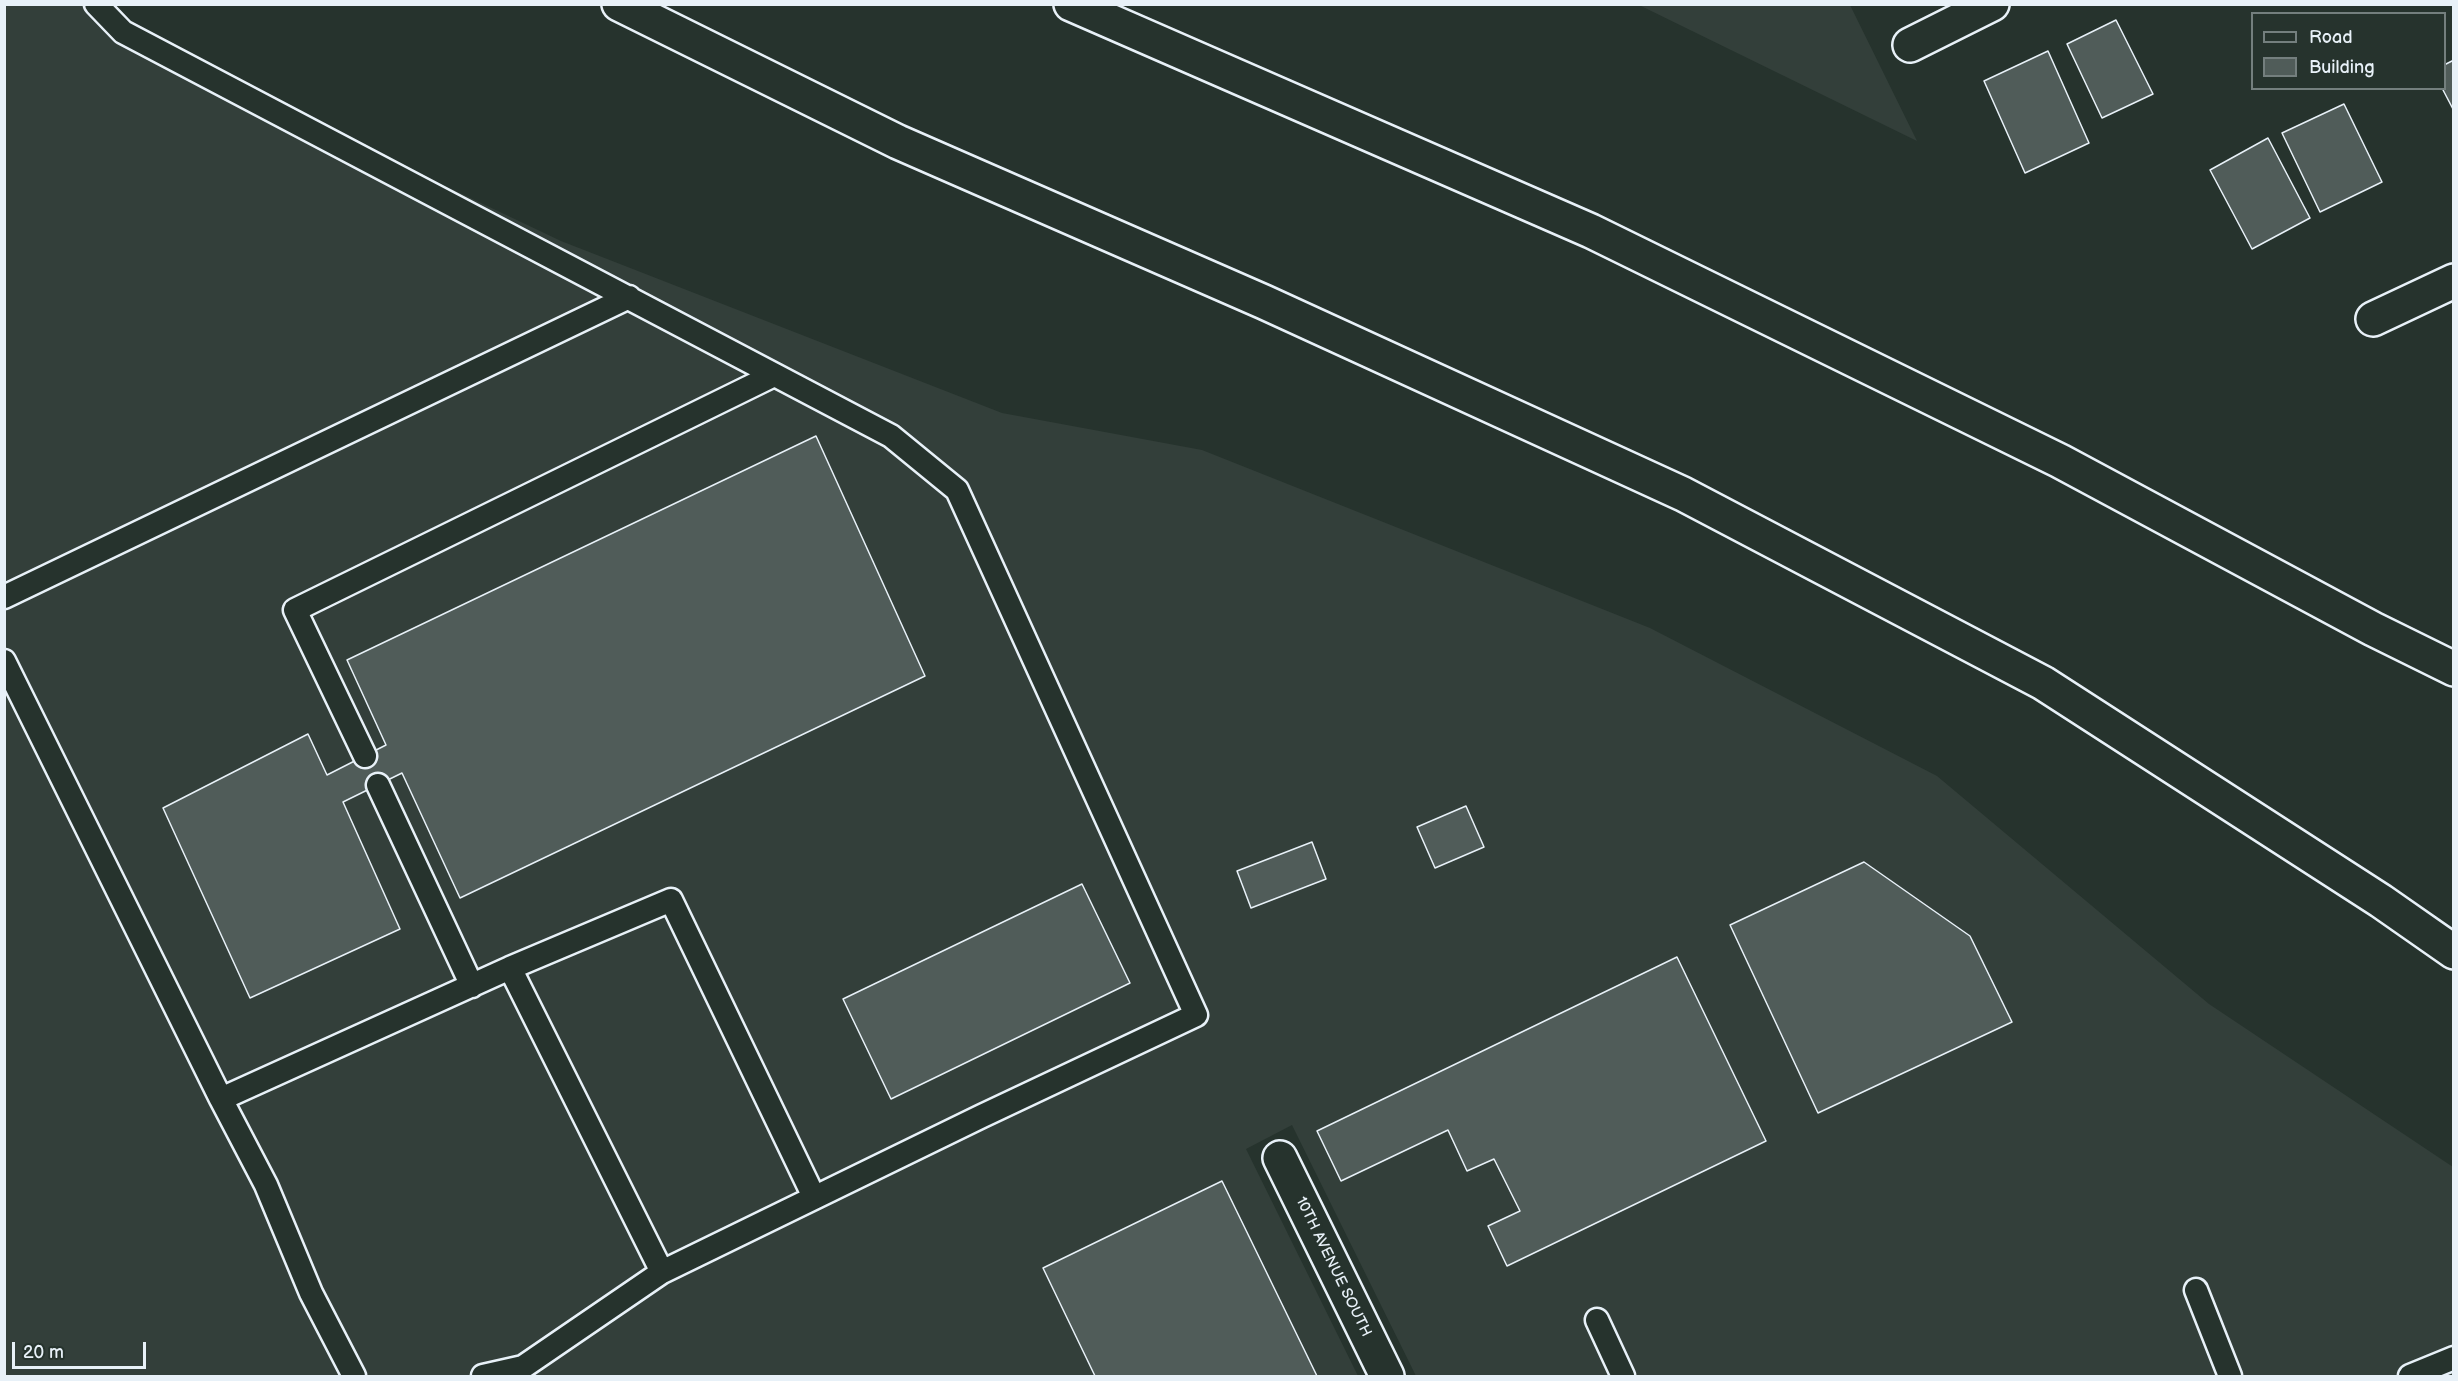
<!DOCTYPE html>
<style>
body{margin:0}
#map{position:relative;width:2458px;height:1381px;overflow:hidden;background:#26332d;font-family:"Balsamiq Sans",sans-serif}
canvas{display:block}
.frame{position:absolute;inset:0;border:6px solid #e8f1f8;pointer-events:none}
.legend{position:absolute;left:2251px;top:12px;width:195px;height:78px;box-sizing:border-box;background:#26332d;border:2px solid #747f7e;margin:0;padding:8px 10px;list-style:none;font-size:18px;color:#e8f1f8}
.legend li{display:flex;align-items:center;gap:12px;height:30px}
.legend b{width:30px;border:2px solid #747f7e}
.scale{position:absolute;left:12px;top:1342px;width:134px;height:27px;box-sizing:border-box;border:3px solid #e8f1f8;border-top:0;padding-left:8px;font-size:18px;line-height:21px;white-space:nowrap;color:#e8f1f8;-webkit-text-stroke:4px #26332d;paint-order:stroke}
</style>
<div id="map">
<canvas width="2458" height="1381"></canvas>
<div class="frame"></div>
<ul class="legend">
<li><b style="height:8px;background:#26332d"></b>Road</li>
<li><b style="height:16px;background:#505c59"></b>Building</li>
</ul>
<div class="scale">20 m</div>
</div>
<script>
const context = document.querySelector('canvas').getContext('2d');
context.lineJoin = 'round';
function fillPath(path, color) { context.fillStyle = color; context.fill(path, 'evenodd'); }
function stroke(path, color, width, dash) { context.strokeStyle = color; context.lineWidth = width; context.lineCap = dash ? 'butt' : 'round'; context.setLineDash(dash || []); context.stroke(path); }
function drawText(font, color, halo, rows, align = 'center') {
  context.font = font + ' "Balsamiq Sans",sans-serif'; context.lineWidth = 5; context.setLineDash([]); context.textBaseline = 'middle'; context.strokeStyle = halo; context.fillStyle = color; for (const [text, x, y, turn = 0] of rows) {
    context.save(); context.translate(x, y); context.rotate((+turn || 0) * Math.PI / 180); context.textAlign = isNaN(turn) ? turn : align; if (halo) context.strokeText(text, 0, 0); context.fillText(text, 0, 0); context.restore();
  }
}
fillPath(new Path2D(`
 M5,5H83L125,34L561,241L1002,413L1202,450L1650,628L1937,776L2209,1004L2453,1167V1376H1416L1292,1125L1246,1149L1358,1376H5Z
 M1639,5H1850L1917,141Z`), '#333f3a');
const building = new Path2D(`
 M2116,20L2153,94L2102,118L2067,44Z
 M2048,51L2089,143L2025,173L1984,81Z
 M2454,60V111L2442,88H2444V65Z
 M2344,104L2382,182L2320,212L2282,133Z
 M2268,138L2310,218L2252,249L2210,170Z
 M816,436L925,676L460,898L402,773L343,802L400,929L250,998L163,808L308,734L327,775L386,745L347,660Z
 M1466,806L1484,847L1435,868L1417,827Z
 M1312,842L1326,879L1251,908L1237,871Z
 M1864,862L1970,936L2012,1022L1818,1113L1730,925Z
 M1082,884L1130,983L891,1099L843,999Z
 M1677,957L1766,1141L1507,1266L1488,1226L1520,1211L1494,1159L1467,1171L1448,1130L1341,1181L1317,1131Z
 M1222,1181L1317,1376H1095L1043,1268Z`);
fillPath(building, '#505c59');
stroke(building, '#e8f1f8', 1.5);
const service = new Path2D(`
 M4,597L629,297
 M4,661L221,1099L510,968L662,1272L982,1116L1196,1015L957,490L891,436L123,32L96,4
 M365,756L295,610L774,375
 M378,785L472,986
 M510,968L671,900L814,1197
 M221,1099L266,1185L311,1293L354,1376
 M2196,1290L2230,1376
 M1597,1320L1623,1376
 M483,1376L523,1367L662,1272
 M2410,1376L2454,1358`);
const minor = new Path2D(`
 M1910,45L1992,4
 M2373,319L2454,281
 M1280,1158L1387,1376`);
const motorway = new Path2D(`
 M619,4L898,142L1264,302L1683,494L2043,683L2381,901L2454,952
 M1071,4L1591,231L2060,461L2373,629L2454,669`);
stroke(service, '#e8f1f8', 27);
stroke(minor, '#e8f1f8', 38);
stroke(motorway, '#e8f1f8', 38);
stroke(service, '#26332d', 22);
stroke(minor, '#26332d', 33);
stroke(motorway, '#26332d', 33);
drawText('15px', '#e8f1f8', '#26332d', [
 ["10TH AVENUE SOUTH",1333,1267,64]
]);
</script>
